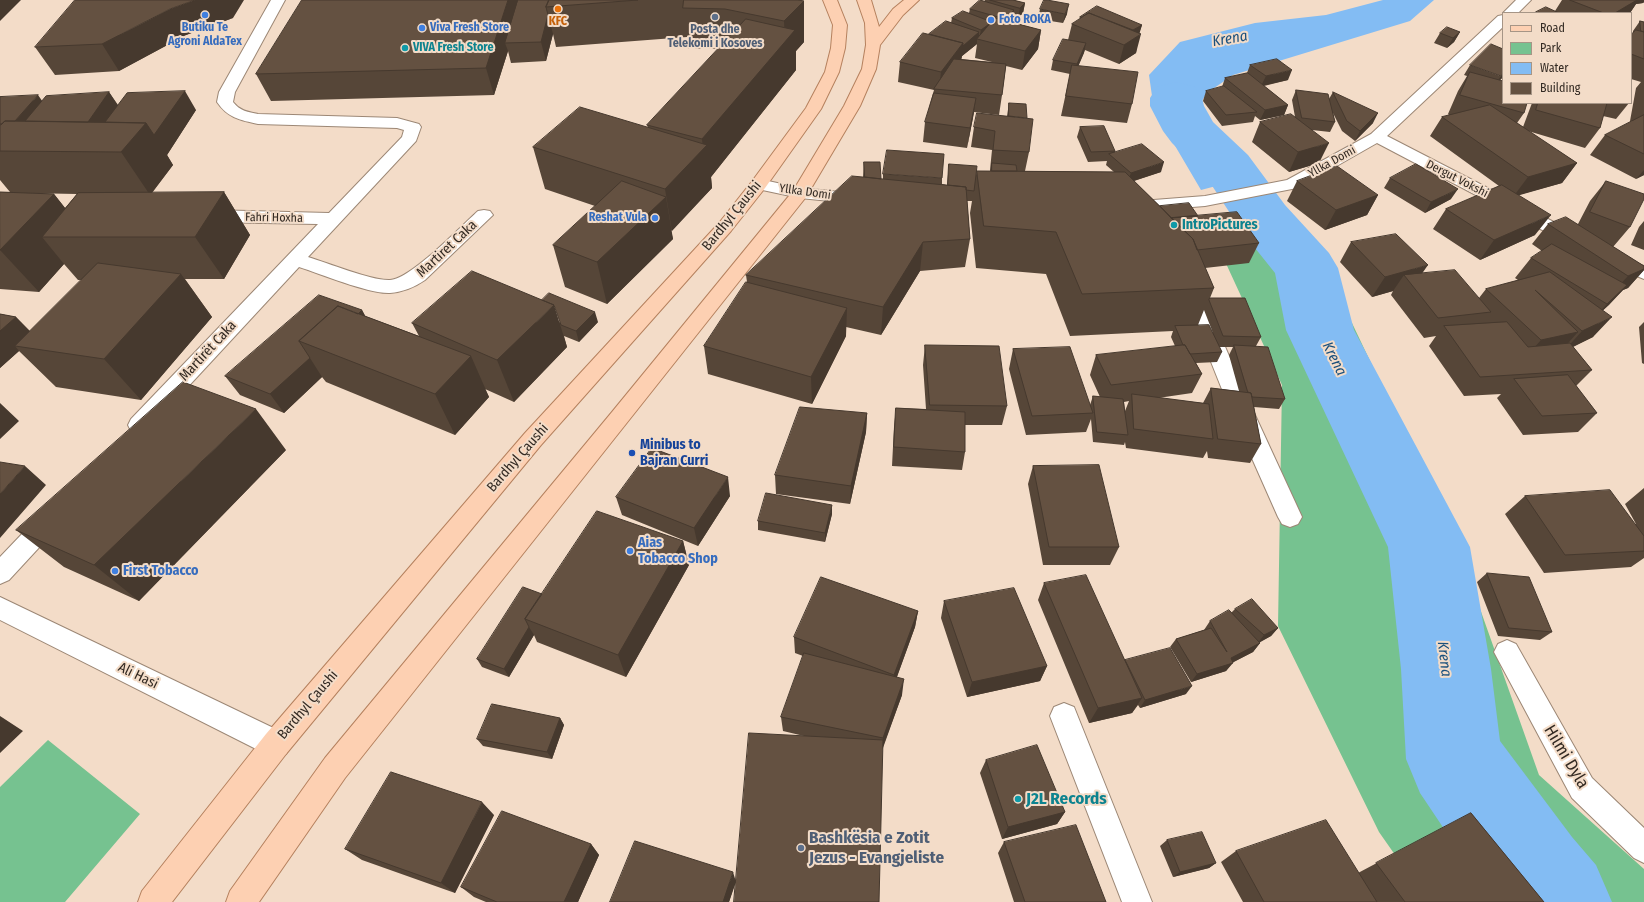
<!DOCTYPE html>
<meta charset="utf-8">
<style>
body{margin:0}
#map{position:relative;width:1644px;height:902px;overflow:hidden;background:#f3dcc8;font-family:"Fira Sans Condensed",sans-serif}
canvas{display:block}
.legend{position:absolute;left:1502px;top:12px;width:130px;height:92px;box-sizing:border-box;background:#f3dcc8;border:1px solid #a69586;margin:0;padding:5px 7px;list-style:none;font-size:12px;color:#332a23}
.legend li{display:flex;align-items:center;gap:8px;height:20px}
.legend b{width:20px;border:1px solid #a69586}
</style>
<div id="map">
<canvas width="1644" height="902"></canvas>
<ul class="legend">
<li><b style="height:5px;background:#fdd0b2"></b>Road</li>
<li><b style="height:11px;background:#76c290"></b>Park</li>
<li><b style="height:11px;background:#83bcf3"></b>Water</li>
<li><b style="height:11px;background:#645141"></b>Building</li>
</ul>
</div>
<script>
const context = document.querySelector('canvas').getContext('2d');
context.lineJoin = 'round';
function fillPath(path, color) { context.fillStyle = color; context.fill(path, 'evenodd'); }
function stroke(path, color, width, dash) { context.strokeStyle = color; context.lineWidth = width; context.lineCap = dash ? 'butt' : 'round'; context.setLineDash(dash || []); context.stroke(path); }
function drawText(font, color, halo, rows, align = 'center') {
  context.font = font + ' "Fira Sans Condensed",sans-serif'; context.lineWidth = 4; context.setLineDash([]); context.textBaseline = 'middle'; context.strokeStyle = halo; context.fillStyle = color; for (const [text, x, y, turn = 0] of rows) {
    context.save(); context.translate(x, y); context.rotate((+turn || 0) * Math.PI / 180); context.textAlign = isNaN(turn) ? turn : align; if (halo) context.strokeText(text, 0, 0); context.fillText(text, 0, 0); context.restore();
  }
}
fillPath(new Path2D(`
 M1243,219L1352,323L1457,544L1539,775L1644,869V902H1428L1379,832L1278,626L1282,385L1211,231Z
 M48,740L140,814L65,902H0V787Z`), '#76c290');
fillPath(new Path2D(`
 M1383,0H1434L1410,21L1233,75L1207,93L1196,110L1254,176L1201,190L1154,110L1149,75L1180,42L1255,23L1326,15Z`), '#83bcf3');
fillPath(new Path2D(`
 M1176,82L1195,87L1202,98L1204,106L1213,122L1248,155L1285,205L1329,253L1338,268L1354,330L1470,547L1491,669L1500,741L1572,837L1596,865L1612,902H1493L1420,793L1406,759L1401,669L1388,547L1286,330L1275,273L1243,233L1207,178L1172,143L1163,131L1150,106V98L1157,87Z`), '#83bcf3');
const minor = new Path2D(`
 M271,0H285L235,92L233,102C240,111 248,112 258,114L397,118L419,124L421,127L416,141L308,257C328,263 372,281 390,280C411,279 460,227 478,211L484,210L490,211L493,215L425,280C415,287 403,292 390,293C369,294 321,274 299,267L147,431L139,433L131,431L128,425L131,419L318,224L209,222L203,220L200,216L203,212L209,210L329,213L402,137L404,130L397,128L258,124C240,120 228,118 217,102L219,92Z
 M1516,0H1531L1518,13H1503Z
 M1503,15V27L1387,136L1579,235L1582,239L1579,243L1573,245L1567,243L1377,143L1298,188L1292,189L1205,206L1128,212L1122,211L1119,207L1122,203L1128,202L1205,196L1287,180L1371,134L1498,16Z
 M759,179L800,188L860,194L866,195L869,199L866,203L860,204L800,198L753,188L751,184L753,180Z
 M1614,254L1644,266V279L1608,264L1605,260L1608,256Z
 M1191,283L1198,284L1200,289L1249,402L1302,517L1298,524L1290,527L1282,524L1278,517L1227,402L1182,289L1184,284Z
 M50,510L58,513L62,520L58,527L9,580L0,584V557L42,513Z
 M0,597L286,734L290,744L286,754L276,758L266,754L0,620Z
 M1507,640L1516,644L1592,778L1644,828V863L1634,858L1572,798L1494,652L1498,644Z
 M1064,703L1074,707L1152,902H1122L1050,716L1054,707Z`);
const major = new Path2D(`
 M823,0H837L847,25L845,48L839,72L821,109L765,188L731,231L541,445L286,754L172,902H138L142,891L266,734L525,433L719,223L753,180L806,108L825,72L831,48L833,25Z
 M857,0H871L879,27L893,9L904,0H919L903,15L880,45L876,69L860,106L806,197L345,778L259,902H226L230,891L325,758L612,412L793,191L844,106L862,69L866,45L865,23Z`);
stroke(minor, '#9c8775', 2);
stroke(major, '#b5815e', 2);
fillPath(minor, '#fff');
fillPath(major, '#fdd0b2');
fillPath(new Path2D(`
 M302,0H798L804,1V42L796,51V70L711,177L712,188L671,231L673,239L607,304L565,287L553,245L595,206L545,189L533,147L648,128L647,125L718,49H688L687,37L556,47L553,34L546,61L511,63L508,51L494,95L271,101L256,74Z
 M985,0H1013L1025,3L1023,13L1018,18L1013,16V20L1010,22L1041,30L1038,49L1022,70L1006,66L1002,95L999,115L974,112L967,148L923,142L925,122L934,90L898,82L900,62L929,35L951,23L952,18L969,13L970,9L984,2ZM977,44L975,58L992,62L961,59L962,56Z
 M1562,0H1644V2L1643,3L1636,4L1630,13H1535L1536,12L1555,11Z
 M1040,9L1067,14L1063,23L1038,19Z
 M1080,17L1142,25L1139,33L1136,53L1119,64L1085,50L1078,66L1132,104L1127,123L1061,116L1070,74L1051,70L1053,60L1068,40L1072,24L1080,19Z
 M233,18L186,35L119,71L55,75L35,47Z
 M1640,21L1644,22V175L1636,179L1590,155L1605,135L1632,121H1630L1636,88L1641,82L1631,79V35L1633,33V31Z
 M1460,32L1454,42L1447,48L1434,43L1440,33Z
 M1250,65L1288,80L1264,86L1288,105L1284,115L1260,120L1255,116L1253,122L1222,126L1203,101L1206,91L1222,87L1225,78L1247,73Z
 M1470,65L1503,77L1500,80L1524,113L1517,123L1523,127L1532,103H1629L1616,119L1603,116L1600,128L1585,148L1528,131L1577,163L1562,183L1518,195L1535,235L1480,260L1433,229L1446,209L1499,186L1430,136L1442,117L1449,115L1448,114L1458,91L1467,76L1464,75Z
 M1296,90L1329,99L1333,92L1373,123L1355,141L1342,131L1333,113L1335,122L1330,132L1312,130L1319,163L1289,172L1252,142L1260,122L1295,117L1292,100Z
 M109,92L118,105L196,110L167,155L173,165L152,193L224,192L250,235L224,279H185L212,317L141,400L56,387L19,351L0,368V314L16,317L30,331L82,280H78L64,264L39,292L0,289V192H10L0,180V97L42,101ZM25,193L77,194L65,208L54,194Z
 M1009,103L1029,152L1025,171L1114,172L1106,165L1107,161L1088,162L1077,137L1080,127L1115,151V153L1161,172L1134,181L1160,206L1198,216L1259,243L1249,263L1205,268L1214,288L1210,298L1261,337L1256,346L1285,399L1279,409L1254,407L1261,444L1250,463L1208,458L1207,451L1203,458L1126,448L1125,442L1124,445L1093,442L1091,419L1086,432L1026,435L1009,369L1013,349L1090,405L1093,396L1100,397L1090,375L1096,355L1175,346L1171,337L1173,331L1070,336L1046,274L976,268L970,213L972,201H967L970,239L965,267L920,271L881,335L846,327V336L812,404L708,374L704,346L747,282L746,275L863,177L864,162L881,179H883V174L942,178V184L947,185L949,164L976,175L977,171H990V170L992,150L971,147L974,127L1007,116ZM1204,310L1213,333L1198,325ZM1219,347H1233L1229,355L1239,391L1211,388L1203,403L1158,398L1192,393L1202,374L1196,363L1217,362L1222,352ZM1129,401L1125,411L1124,402Z
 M1390,178L1451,199L1425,213L1384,188Z
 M1297,181L1378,195L1367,215L1325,230L1287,201Z
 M1606,181L1630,227L1613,247L1644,266V270L1628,288L1623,290L1602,311L1593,337L1573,347L1592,370L1576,386L1597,413L1578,432L1523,435L1497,398L1501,394L1464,396L1429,346L1436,336L1424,338L1391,295L1393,291L1372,297L1340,262L1351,242L1479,298L1486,289L1518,280L1515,278L1531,258L1542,251L1532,244L1548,224H1578L1590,201Z
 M1644,221V250L1631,245L1639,227Z
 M362,310L365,316L419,336L412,323L598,322L579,342L564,336L567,347L514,402L485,389L489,397L455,435L326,382L322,377L284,413L240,395L225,376Z
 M1644,322V364L1642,363L1639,327Z
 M925,345L1007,406L1002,425H965V452L962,470L892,466L894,427L896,408L926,409L923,365Z
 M867,413L866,432L850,504L776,494L775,475Z
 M286,450L139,601L64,567L16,530Z
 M1033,466L1119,547L1110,565H1043L1028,484Z
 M1644,488V558L1631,567L1544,573L1505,514L1525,496L1636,524L1625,504Z
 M730,496L698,546L622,515L616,497Z
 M832,514L825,542L758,530V521Z
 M683,541L689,565L626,677L537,642L534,635L509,677L482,667L477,659L542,594Z
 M1487,573L1552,632L1540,640L1498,636L1477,582Z
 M1044,583L1125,660L1186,694L1140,708L1138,705L1132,713L1089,723L1038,600Z
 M944,601L1047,666L1040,681L967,697L941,618Z
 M1235,609L1278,628L1271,636L1259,642L1260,643L1253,652L1233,662L1226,671L1191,682L1170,647L1176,639L1204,630L1210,621L1231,613Z
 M918,611L915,627L897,677L902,695L883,748L735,883L729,902H610L736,881L804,736L783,731L781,717L803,656L795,653L794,637Z
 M560,718L564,725L552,759L483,746L477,739Z
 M986,760L1065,812L1057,824L1002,839L980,773Z
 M1471,813L1544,902H1377L1373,896L1377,902H1243L1221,862L1236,851L1358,873Z
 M494,815L455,893L362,860L345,849Z
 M1167,840L1216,863L1209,868L1173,877L1160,846Z
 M1004,842L1106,902H1014L998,853Z
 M591,844L599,855L578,902H486L474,897L461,887Z`), '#564638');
fillPath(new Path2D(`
 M0,0H21L0,21Z
 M195,0H244L233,18L186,35L119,71L102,44L170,9Z
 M508,0H523L505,43L508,51L494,95L486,68Z
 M1614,0H1644V2L1643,3L1636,4L1630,13H1615Z
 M804,1V42L796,51V70L711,177L712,188L672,231L665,189L703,149L702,139L785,41L784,21Z
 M1025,3L1023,13L1018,18L1020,8Z
 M1069,4L1067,14L1063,23L1065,14Z
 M1014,10L1013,20L1003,29L1005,19Z
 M548,15L553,34L546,61L541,42Z
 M992,22L991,32L979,40L981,30Z
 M1142,25L1139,35H1125Z
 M1041,30L1038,49L1022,70L1025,51Z
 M979,32V39H977V44L962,56L961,62L939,89L941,72L963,43Z
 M1460,32L1454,42L1447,48L1453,38Z
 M1141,34L1136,53L1119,64L1124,45Z
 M1086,43L1084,53L1075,74L1077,64Z
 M1292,70L1288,80L1261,86L1266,76Z
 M1503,73V77L1494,86L1501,76Z
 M185,91L196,110L167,155L173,165L150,195L121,152L146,123Z
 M109,92L122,112L104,139L87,123Z
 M38,95L52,115L13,124Z
 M976,98L973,118L967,148L970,128Z
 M1288,105L1284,115L1260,120L1265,110Z
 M1378,113L1373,123L1355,141L1360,131Z
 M1329,143L1319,163L1289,172L1298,152Z
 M1164,162L1161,172L1127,183L1131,173Z
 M1577,163L1562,183L1513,197L1528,177Z
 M1644,170V175L1636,179Z
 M1458,189L1451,199L1425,213L1431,202Z
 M224,192L250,235L224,279L195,237Z
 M54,194L88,237H42L64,264L39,292L0,250Z
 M1378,195L1367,215L1325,230L1336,210Z
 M666,197L673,239L607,304L597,262Z
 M1551,215L1535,235L1480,260L1494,240Z
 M923,242L920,271L881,335L883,307Z
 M1428,265L1414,285L1404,275L1393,291L1372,297L1385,277Z
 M1644,269V270L1628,288L1623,290L1609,305L1588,324L1607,304L1609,296L1628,276Z
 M181,274L212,317L141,400L104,359Z
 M554,305L567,347L514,402L497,360Z
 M847,308L846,336L812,404L811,377Z
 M362,310L373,330L320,349Z
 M595,312L598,322L579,342L576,331Z
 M16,317L35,337L15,346L19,351L0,368V331Z
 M1612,317L1593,337L1564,351L1582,331Z
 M1578,332L1560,352L1524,359L1541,340Z
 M471,356L489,397L455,435L435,394Z
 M310,358L322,377L284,413L270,394Z
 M0,403L19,421L0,439Z
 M256,409L286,450L139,601L94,565Z
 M867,413L866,432L850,504L851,486Z
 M25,466L46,485L0,538V494Z
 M728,477L730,496L698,546L694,528Z
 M832,505V514L825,542V533Z
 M683,541L689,565L626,677L618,655Z
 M918,611L915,627L892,690L894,675Z
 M529,627L534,635L509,677L504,669Z
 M1278,628L1271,636L1257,644L1264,635Z
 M1260,643L1253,652L1230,664L1233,663L1226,671L1191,682L1197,674L1231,658Z
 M1047,666L1040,681L967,697L972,682Z
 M904,679L902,695L881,752L883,738Z
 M1192,686L1186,694L1140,708L1145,700Z
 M1142,698L1132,713L1089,723L1098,708Z
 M0,716L23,731L0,753Z
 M560,718L564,725L552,759L547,752Z
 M482,802L494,815L455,893L441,883Z
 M1065,812L1057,824L1002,839L1008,827Z
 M591,844L599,855L578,902H564Z
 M1216,863L1209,868L1173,877L1180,872Z
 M733,872L736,882L729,902H723Z`), '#46392e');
const building = new Path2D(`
 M75,0H195L170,9L102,44L35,47Z
 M302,0H508L486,68L256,74Z
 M518,0H549L546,7L548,15L541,42L505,43Z
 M549,0H638L546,7Z
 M684,0H798L804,1L784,21L725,9L683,8Z
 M980,0L1014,10L1005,19L970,9Z
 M990,0H1013L1025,3L1020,8Z
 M1044,0H1047L1069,4L1065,14L1040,9Z
 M1570,0H1637L1615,13H1604Z
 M1097,6L1142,25L1133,30L1089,13L1082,17H1080Z
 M1546,7L1559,13H1539L1536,12Z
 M963,11L992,22L981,30L952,18Z
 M1089,13L1141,34L1124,45L1072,24Z
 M995,18L1041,30L1025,51L977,39Z
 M746,19L795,30L702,139L647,125Z
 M946,21L979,32L963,46V43L929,34Z
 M1640,21L1644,22V32L1641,31Z
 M1447,27L1460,32L1453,38L1440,33Z
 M1636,30L1644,32V59L1631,54V35Z
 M923,33L963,43L941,72L900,62Z
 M1063,39L1086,43L1077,64L1053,60Z
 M1491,44L1503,49V73L1501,76L1470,65Z
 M954,59L1006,64L1002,95L934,89Z
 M1277,59L1292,70L1266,76L1250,65Z
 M1072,65L1138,72L1132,104L1066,96Z
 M1470,72L1503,81V103H1527L1524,113L1460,95Z
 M1248,73L1288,105L1265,110L1225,78Z
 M1224,86L1257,112L1226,115L1206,91Z
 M1296,90L1328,94L1335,122L1302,118Z
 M185,91L154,135L146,123L105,122L127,93Z
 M109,92L88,122L25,121L46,96Z
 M1333,92L1378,113L1360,131L1347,121Z
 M934,93L976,98L970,128L925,122Z
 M38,95L15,121H5L2,124H0V97Z
 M1009,103L1026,104L1027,118L1009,116Z
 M1538,103H1607L1600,128L1536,110Z
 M1490,105L1577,163L1528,177L1442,117Z
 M580,107L707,145L665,189L533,147Z
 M977,113L1033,119L1029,152L993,150L995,131L974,127Z
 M1291,114L1329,143L1298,152L1260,122Z
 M1644,115V154L1605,135Z
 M5,121L146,123L121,152L0,151V126Z
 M1104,126L1115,151L1091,152L1080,127Z
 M1142,144L1164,162L1131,173L1109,154Z
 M887,150L944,154L942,178L883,174Z
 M864,162H880L881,179L865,177Z
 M992,163L1016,165L1017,171H992Z
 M949,164L977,166L976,175L974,191L966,190V187L948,185Z
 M1416,164L1458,189L1431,202L1390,178Z
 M1337,166L1378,195L1336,210L1297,181Z
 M977,171L1125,172L1193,239L1214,288L1082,294L1056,232L984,226Z
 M852,176L966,187L970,239L923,242L883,307L746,275Z
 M622,181L666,197L597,262L553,245Z
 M1606,181L1644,194V199L1630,227L1590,212Z
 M1502,185L1551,215L1494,240L1446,209Z
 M0,192L54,194L0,250Z
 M224,192L195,237H42L78,193Z
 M1189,203L1198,216L1171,218L1160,206Z
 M1237,212L1259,243L1197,250L1193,239L1171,218Z
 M1566,217L1644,266V269L1628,276L1548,224Z
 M1396,234L1428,265L1385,277L1351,242Z
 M1552,244L1627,285L1607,304L1531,258Z
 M98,263L181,274L104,359L15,346Z
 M1455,270L1491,312L1438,318L1404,275Z
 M472,271L554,305L497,360L412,323Z
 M1550,272L1612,317L1582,331L1535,290L1578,332L1541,340L1486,289Z
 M746,282L847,308L811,377L704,346Z
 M549,293L595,312L576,331L561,325L554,305L542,300Z
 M319,295L362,310L358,314L338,306L299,341L310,358L270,394L225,376Z
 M1210,298H1245L1261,337L1223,336L1209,300Z
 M338,306L471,356L435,394L299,341Z
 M0,314L16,317L0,331Z
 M1507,322L1528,347L1570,343L1592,370L1480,377L1444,326Z
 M1209,325L1222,352L1190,354L1185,345H1183L1175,326Z
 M925,345L999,346L1007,406L930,405Z
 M1185,345L1202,374L1111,385L1096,355Z
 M1234,345L1268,347L1285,399L1252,397L1251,393L1248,392Z
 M1070,347L1093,413L1032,416L1013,349Z
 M1568,375L1597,413L1542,416L1514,379Z
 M183,382L256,409L94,565L16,530Z
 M1211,388L1251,393L1261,444L1218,439Z
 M1132,394L1209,404L1213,439L1134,429Z
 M1093,396L1123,399L1128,435L1097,432Z
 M800,407L867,413L851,486L775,475Z
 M896,408L965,412V452L894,447Z
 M652,448L728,477L694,528L616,497Z
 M0,462L25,466L0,494Z
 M1099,465L1119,547H1049L1033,466Z
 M1610,490L1644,536V551L1565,555L1525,496Z
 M766,493L832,505L825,533L758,521Z
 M597,511L683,541L618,655L525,619Z
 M1487,573L1529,577L1552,632L1509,628Z
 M1086,575L1142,698L1098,708L1044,583Z
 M821,577L918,611L894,675L794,637Z
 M523,587L542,594L525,619L529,627L504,669L477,659Z
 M1014,588L1047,666L972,682L944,601Z
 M1252,599L1278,628L1264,635L1235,609Z
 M1229,610L1260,643L1231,658L1233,663L1197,674L1176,639L1211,628L1227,652L1210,621Z
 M1170,648L1192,686L1145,700L1125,660Z
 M804,653L904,679L883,738L781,717Z
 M492,704L560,718L547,752L477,739Z
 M749,733L883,740L879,902H734Z
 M1037,745L1065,812L1008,827L986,760Z
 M391,772L482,802L441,883L345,849Z
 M502,811L591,844L564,902H497L461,887Z
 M1471,813L1544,902H1405L1376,863Z
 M1326,820L1377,902H1264L1236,851Z
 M1076,825L1106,902H1025L1004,842Z
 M1202,832L1216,863L1180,872L1167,840Z
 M635,841L733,872L723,902H610Z`);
fillPath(building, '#645141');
stroke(building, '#46392e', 1);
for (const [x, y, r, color] of [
 [558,9,4,"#e8710a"],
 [205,15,4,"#3f7fe0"],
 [715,17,4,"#5c6f8a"],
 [991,20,4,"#3f7fe0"],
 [422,28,4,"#3f7fe0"],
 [405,48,4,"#0f9aa8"],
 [655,218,4,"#3f7fe0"],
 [1174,225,4,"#0f9aa8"],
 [632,453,4,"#1a4fb4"],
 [630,551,4,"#3f7fe0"],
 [115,571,4,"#3f7fe0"],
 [1018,799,4,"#0f9aa8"],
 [801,848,4,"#5c6f8a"]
]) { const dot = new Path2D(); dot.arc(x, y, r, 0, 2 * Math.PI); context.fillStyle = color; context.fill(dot); stroke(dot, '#f3dcc8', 1.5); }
drawText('bold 12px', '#366cbe', '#f3dcc8', [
 ["Foto ROKA",999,20],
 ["Butiku Te",205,28,"center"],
 ["Agroni AldaTex",205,42,"center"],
 ["Viva Fresh Store",430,28],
 ["Reshat Vula",647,218,"right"]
], 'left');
drawText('bold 12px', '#c56008', '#f3dcc8', [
 ["KFC",558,22]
]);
drawText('bold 12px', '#4e5e75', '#f3dcc8', [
 ["Posta dhe",715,30],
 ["Telekomi i Kosoves",715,44]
]);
drawText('bold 12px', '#0d838f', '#f3dcc8', [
 ["VIVA Fresh Store",413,48]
], 'left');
drawText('12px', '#332a23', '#f3dcc8', [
 ["Yllka Domi",1332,162,-29],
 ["Dergut Vokshi",1457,179,27],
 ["Yllka Domi",805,192,8],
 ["Fahri Hoxha",274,218,1]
]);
drawText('14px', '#332a23', '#f3dcc8', [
 ["Bardhyl Çaushi",732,216,-51],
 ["Martiret Caka",447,249,-43],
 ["Martirët Caka",208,351,-47],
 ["Bardhyl Çaushi",518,458,-49],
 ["Ali Hasi",138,676,26],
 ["Bardhyl Çaushi",308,705,-50]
]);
drawText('bold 14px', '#0d838f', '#f3dcc8', [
 ["IntroPictures",1182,225]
], 'left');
drawText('bold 14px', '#164399', '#f3dcc8', [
 ["Minibus to",640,445],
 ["Bajran Curri",640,461]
], 'left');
drawText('bold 14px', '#366cbe', '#f3dcc8', [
 ["Aias",638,543],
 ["Tobacco Shop",638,559],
 ["First Tobacco",123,571]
], 'left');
drawText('italic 15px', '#1b507c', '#f3dcc8', [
 ["Krena",1230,39,-10],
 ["Krena",1334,359,63],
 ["Krena",1444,659,83]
]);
drawText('17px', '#332a23', '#f3dcc8', [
 ["Hilmi Dyla",1566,757,59]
]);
drawText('bold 17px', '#0d838f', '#f3dcc8', [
 ["J2L Records",1026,799]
], 'left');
drawText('bold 17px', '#4e5e75', '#f3dcc8', [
 ["Bashkësia e Zotit",809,838],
 ["Jezus - Evangjeliste",809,858]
], 'left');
</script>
